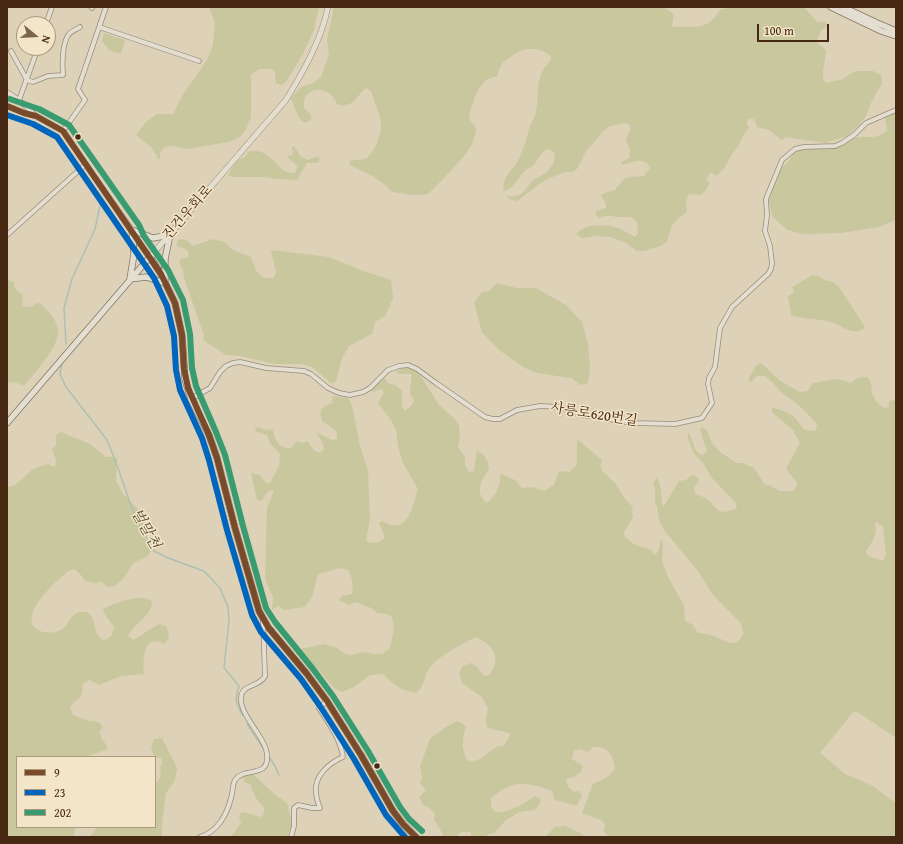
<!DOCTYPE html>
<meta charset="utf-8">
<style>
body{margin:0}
#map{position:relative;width:903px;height:844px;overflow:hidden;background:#ddd1b8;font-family:"Gentium Book Plus",serif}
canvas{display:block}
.frame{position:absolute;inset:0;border:8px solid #472812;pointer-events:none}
.legend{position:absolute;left:16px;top:756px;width:140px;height:72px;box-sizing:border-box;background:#f3e5c7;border:1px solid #ae997f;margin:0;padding:5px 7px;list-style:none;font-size:12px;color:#472812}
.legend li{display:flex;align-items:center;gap:8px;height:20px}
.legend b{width:20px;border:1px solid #ae997f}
.north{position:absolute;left:16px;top:16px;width:40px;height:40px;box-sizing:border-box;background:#f3e5c7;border:1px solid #ae997f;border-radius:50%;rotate:108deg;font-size:11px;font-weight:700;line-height:16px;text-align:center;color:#472812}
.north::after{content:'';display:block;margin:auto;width:14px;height:18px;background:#7c634c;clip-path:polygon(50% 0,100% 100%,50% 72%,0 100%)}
.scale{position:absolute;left:757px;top:24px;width:72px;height:18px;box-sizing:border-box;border:2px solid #472812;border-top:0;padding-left:5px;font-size:12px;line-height:14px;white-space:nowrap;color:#472812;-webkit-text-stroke:3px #f3e5c7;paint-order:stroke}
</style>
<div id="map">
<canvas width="903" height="844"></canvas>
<div class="frame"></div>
<ul class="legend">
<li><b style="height:5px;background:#7a4b2a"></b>9</li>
<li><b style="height:5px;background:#0065bd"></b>23</li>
<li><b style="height:5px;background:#399b70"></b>202</li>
</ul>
<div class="north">N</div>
<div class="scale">100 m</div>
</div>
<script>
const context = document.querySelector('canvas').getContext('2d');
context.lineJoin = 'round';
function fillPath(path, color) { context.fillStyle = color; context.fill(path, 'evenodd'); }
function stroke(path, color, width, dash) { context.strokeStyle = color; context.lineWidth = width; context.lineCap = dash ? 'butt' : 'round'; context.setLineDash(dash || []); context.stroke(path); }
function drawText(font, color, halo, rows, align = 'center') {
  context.font = font + ' "Gentium Book Plus","Noto Serif KR",serif'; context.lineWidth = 3; context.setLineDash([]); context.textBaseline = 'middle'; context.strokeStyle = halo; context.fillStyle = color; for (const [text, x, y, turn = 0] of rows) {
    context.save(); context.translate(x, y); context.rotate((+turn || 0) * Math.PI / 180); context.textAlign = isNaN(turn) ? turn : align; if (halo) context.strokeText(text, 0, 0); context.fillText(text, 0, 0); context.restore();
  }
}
fillPath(new Path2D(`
 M209,7H319L314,30L303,54L286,82L281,85L276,83L275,72L272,69H259L251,75V117L246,129L240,137L229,142L187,149L172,146L165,147L160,153V159H158L153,149L136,135L146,122L157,114H173L184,93L207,60L213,45L215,23Z
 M334,7H663L674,14L672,26L676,27C700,26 706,31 721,9H726L728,7H804L817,22H826L827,26L821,31L817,39L818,44L823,47L826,51L823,72V80L827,83L843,79L852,73L859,71H873L881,75L882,83L871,103L866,116L859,125L847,136L825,143L786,137L782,140L769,130L757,127L754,119H750L747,121V125L749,128L744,134L738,146L729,159L724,169L716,176L711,172L706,179L710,183L706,190L700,195L689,194L686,201L687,212L676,220L672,226L667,241L661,246L644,251H637L626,243L611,237L596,236L582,238L576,234C585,223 606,224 618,228C624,230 629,234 635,237L638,233C638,216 633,217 618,217C611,216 606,215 599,218L595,214L597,211L606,208V203L601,196L602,194L615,190L623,180L626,178L631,177L644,176L650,168L647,163C638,158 632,163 622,165V162L629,158L630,151L626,139L631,129L629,125L626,123L610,126L602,132L598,138L586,151L577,169L573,172H565L545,180L517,201L509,199L507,196C512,196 515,197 519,195C525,192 528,186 532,181C536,178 541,176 546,173C553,166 561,153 548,149C541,152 539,157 535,163C533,167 528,168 525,171C518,177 513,189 504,191C501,180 510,172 516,164C520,157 523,149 526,141C528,136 528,130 530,126C532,121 535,117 536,112C540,91 534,77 551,60V56C537,45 522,47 509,58C507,59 504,61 502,64C500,67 498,72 497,76C493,77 488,79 485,81C475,91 471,106 469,119L476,128L475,136L472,144L464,156L447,175L428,194L414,195L392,192L384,184L371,175L350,165L349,162L352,160C356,160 361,160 365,159C374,155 382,133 381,124C380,113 374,101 371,91L366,88C356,96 352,110 337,104C329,83 301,86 304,108C308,113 312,113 311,120L306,123L301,121L296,111L291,98L301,87L313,83L321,77L329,55L327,40Z
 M104,33L125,40L121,54L109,50L102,41Z
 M896,112V220L879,227L841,233L804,234L787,230L772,216L769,200L778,171L787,163L796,150C811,148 826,148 840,144C845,143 850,139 855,138C868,135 877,141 887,130L885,117Z
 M294,146L300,156L308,160L318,156L320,159L317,163H307L297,180L279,179L263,177H233L228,176C232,168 237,159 245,157L248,152C272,145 277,176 295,173L298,166L288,158L289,155H293L292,147Z
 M182,239L188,241L193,246L213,239L224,242L233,250L251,257L256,271L264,278H273L276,273L271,250L329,257L363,271L391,280L393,298L385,316L375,322L372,334L349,346L342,358L336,382L331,383L312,367L302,364H275L240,356L226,355L203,340L204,335L184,278L183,270L179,262L181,258H187L189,253L186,249L179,247L176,245L178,240Z
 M813,275L820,277L824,280L833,282L839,287L863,324L865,327C862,330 858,332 854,331C846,331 840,325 834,323C820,318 805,320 791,315L788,296L794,292L792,287Z
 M7,280L14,282V288L23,295L22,299L23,306L31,307L37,303L41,304C47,310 57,320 58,329C60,347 34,373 24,386L15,382L7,383Z
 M497,283L516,288H536L566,305L582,322L588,344L590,368L588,383L580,385L571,378L537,373L523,367L499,350L482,332L474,302L482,292H488Z
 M761,363L780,381L800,392L808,391L813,383L824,381L838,379L851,383L857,378L867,377L871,382L872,393L876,401L881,406L885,408L889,407V401L896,400V738L862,715L854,711L820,753L845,774L871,785L896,803V837H610L603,831L606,825L601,820L582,813L593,784L606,778L615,770C614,757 609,745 593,747L588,752L580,749L574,751L572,759L583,766L581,772L574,777L566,779L568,787L574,792L580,791L582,796L577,805C569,805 563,801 555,800L552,791C539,786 521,780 508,787C502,789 496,794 491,798V806L495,812C509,813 524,804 535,796L541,799L540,803L535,810L519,812L505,821L494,833L481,837L471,836V832H461L456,837L443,836L440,829L434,820L435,814L431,809L423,805L419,797L426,790L420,783L422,777L420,766L430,739L446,727L457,721L462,723L466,727C463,736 461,745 465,755C470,772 487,752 495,748C498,746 501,746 504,746L511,734C504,730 495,731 487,727L486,719L488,708L482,697L462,683L459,673L463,666L471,663L477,667L484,676H488C503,660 494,644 475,637C461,646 442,653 431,666C424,674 425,686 416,693C401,691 393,684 383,674L370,675L354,687L342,692L335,689L300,649L324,644L337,648L345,654L350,655L365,652L373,654H382L390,648L394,630L392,617L387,614L377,613L371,608L356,602L349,605L339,600L342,596L352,594C354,586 352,577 348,570L341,568L318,574L312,597L305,607L284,610L278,606L272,610L273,597L265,579L267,508L274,491L270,490L266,494L261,501L257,500L251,473L260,475L266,483H270L279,466L280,454L270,443L267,435L258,432L254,429L258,427L266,430L273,429C274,440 279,449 291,448L297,441L302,443L307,441L315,451L320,453L324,449L323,444L316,432L332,440L337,439V432L333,428L322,421C319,410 321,407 332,403L333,396L348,398L352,405L360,446L368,470L370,519L366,541C374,545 379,543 385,537L379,523L383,521C407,537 413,506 418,489L403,463L398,446L396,430L391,420L378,403L384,393L382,389L372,392L373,386L380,379H385L389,384L395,385L402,390V406L405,411L412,405L414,400C406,389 413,385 411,374H399L396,371L408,366L414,369L422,378L439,405L454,418L459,426L460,438L458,447L465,457V465L469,472L474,471L477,451C485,454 488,460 489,468C482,481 473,491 487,503C496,495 501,486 500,474L515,480L522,488L532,487L544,491L554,485L559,471L569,472L577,465V439L602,460L600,466L603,472L616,484L624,498L632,506L633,517L623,534C631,544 637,547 651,549L654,555L658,552L661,539L663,543L662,561L668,577L684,605L685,621L693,625L698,633C703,634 709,634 714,636C727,641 735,650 744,633L740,622L713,595L698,571L664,530L659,520L657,507L655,502V489L653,484L657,476L661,490L662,504L664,506L679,481L686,480L692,475L696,476L699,480L694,488L695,494L706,498L719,511L725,512L735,509L737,506L735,502L712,478L703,463L694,454L688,439V433L690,434L695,449L698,453L703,455L707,451L700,429L702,427L707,431L712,443L720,452L737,463H742L754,468L765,485H770L779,491H793L798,484L786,469L800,443L793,430L772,412V407C779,410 788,412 793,416C802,424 801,434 816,430L817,424L805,411L795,402L782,393L774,384L765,376H757L751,382L748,380L756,366ZM876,522L883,526L886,555L883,561L868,556L866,552C872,541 878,535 875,523Z
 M61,432L90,444L106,457H114L117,459L116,480L123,494L138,509L144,521L143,534L152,548L148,556L133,563L124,578L115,586L107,587L102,582L95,583L85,581L81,575L74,569L68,571C56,582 28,605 32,623C33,627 37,629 40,631C47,634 58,633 64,628C70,622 71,611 84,612C95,613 93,624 96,631C97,635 100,638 103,640C111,639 113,634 114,627L105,615L103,609C111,604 132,597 143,598C146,598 149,600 152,601C152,617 134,622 128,636L133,640C143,635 150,628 160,624L167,627L169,638L165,644C142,632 143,661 144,674L121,676L99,685L90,680C77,684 86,691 79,698C76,702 73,702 70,707L73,715C78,717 84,719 89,721C96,722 99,720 103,728L99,731L102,739L107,746L106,750L84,757H17V827H76L73,837H7V487C17,487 24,476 32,470C37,467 43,466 48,464L55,467L56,460L52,450L56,444V435Z
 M162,738L177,768L175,780L166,793L162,823V837H90L97,827H155V783C161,780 162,774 160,768L162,763L161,758L155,757L151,748L154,739Z
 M252,773L274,794L287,803L292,824L287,837H231L241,823L239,816L242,812L261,817L264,814V808L256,798L250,784L244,782L243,777Z
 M565,826L582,834L585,837H545L555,827Z`), '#c8c79e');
stroke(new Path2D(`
 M66,344L64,308L72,279L95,229L101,201
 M62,363L60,374L66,387L107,440L117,465L132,509L154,551L168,558L204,571L220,588L228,607L229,620L224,668L239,686C234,702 236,702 243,716
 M247,724L263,748
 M269,757L275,766L279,775`), '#adc0b1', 1.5);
const minor = new Path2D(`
 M91,7L92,8
 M46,24L52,7
 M99,27L199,61
 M11,51L27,80L33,82L48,76L63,75C62,64 62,43 69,34C72,31 77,29 80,27
 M7,92L19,100L36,116
 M19,100L38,48
 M63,131L85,100L78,89L106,7
 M7,235L86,164
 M191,399L210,388L220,372L226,366L233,363L240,362L266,368L304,371L311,374L328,388L339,393L350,395L363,392L370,388L388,370L399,366L408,365L417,369L436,383L485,417L493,419H500L517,410L540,406L559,407L583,415L633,423L675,424L702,418L712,403L708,384L709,378L715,367L720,328L732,307L768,274L771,269L772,263L770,246L765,231L767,215L766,199L782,160L795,149L804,147L835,146L842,143L854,135L866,123L896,110
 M200,837C217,832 227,815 231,798C233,793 232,786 235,780C245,766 269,779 267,755C266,737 239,715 241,697C242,684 260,687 265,676L263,620
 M291,837L294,826V808L298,805L312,808H320C318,803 316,798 316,792C314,776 329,763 343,757C340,738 329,724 319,708L327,701`);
const tertiary = new Path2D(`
 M7,106L24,113L36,116L63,131L102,188L132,230L137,240L150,257L286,100C304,70 321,41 328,7`);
const secondary = new Path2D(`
 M831,7L881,31L896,36
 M843,7L877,23L896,31
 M132,230L153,238L170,235L165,259V283L146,277L130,279L134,254Z
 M7,423L150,257L161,274L175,303L182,335L185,379L191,399L209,435L217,458L235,528L259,611L268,627L307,674L327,701L361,755L393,811L403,824L416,837`);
stroke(minor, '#978c7c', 5.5);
stroke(tertiary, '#978c7c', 6);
stroke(secondary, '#817666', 7);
stroke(minor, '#e4ded1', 4);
stroke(tertiary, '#e4ded1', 5);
stroke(secondary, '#e4ded1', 5.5);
stroke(new Path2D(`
 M7,106L24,113L36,116L63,131L161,274L175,303L182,335L184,369L188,388L209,435L217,458L235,528L259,611L268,627L307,674L327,701L361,755L393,811L403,824L416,837`), '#7a4b2a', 6);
stroke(new Path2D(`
 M7,115L33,124L57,137L154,278L167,306L174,336L176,370L180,390L202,438L209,460L227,530L252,615L261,632L301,679L320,706L354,759L386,815L405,837`), '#0065bd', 6);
stroke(new Path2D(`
 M10,99L27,105L39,109L69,125L139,225L144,236L168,270L183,300L190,334L192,368L196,386L216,432L225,455L243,526L266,608L275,622L313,669L333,696L368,751L400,807L409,819L422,831`), '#399b70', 6);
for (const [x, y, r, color] of [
 [78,137,3.5,"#472812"],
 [377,766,3.5,"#472812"]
]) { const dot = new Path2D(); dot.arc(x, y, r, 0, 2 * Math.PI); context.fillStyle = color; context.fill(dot); stroke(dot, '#f3e5c7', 1.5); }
drawText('14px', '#472812', '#f3e5c7', [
 ["진건우회로",188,213,-49],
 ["사릉로620번길",594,415,9]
]);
drawText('italic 15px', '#5c4c39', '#f3e5c7', [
 ["벌말천",145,529,60]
]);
</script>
